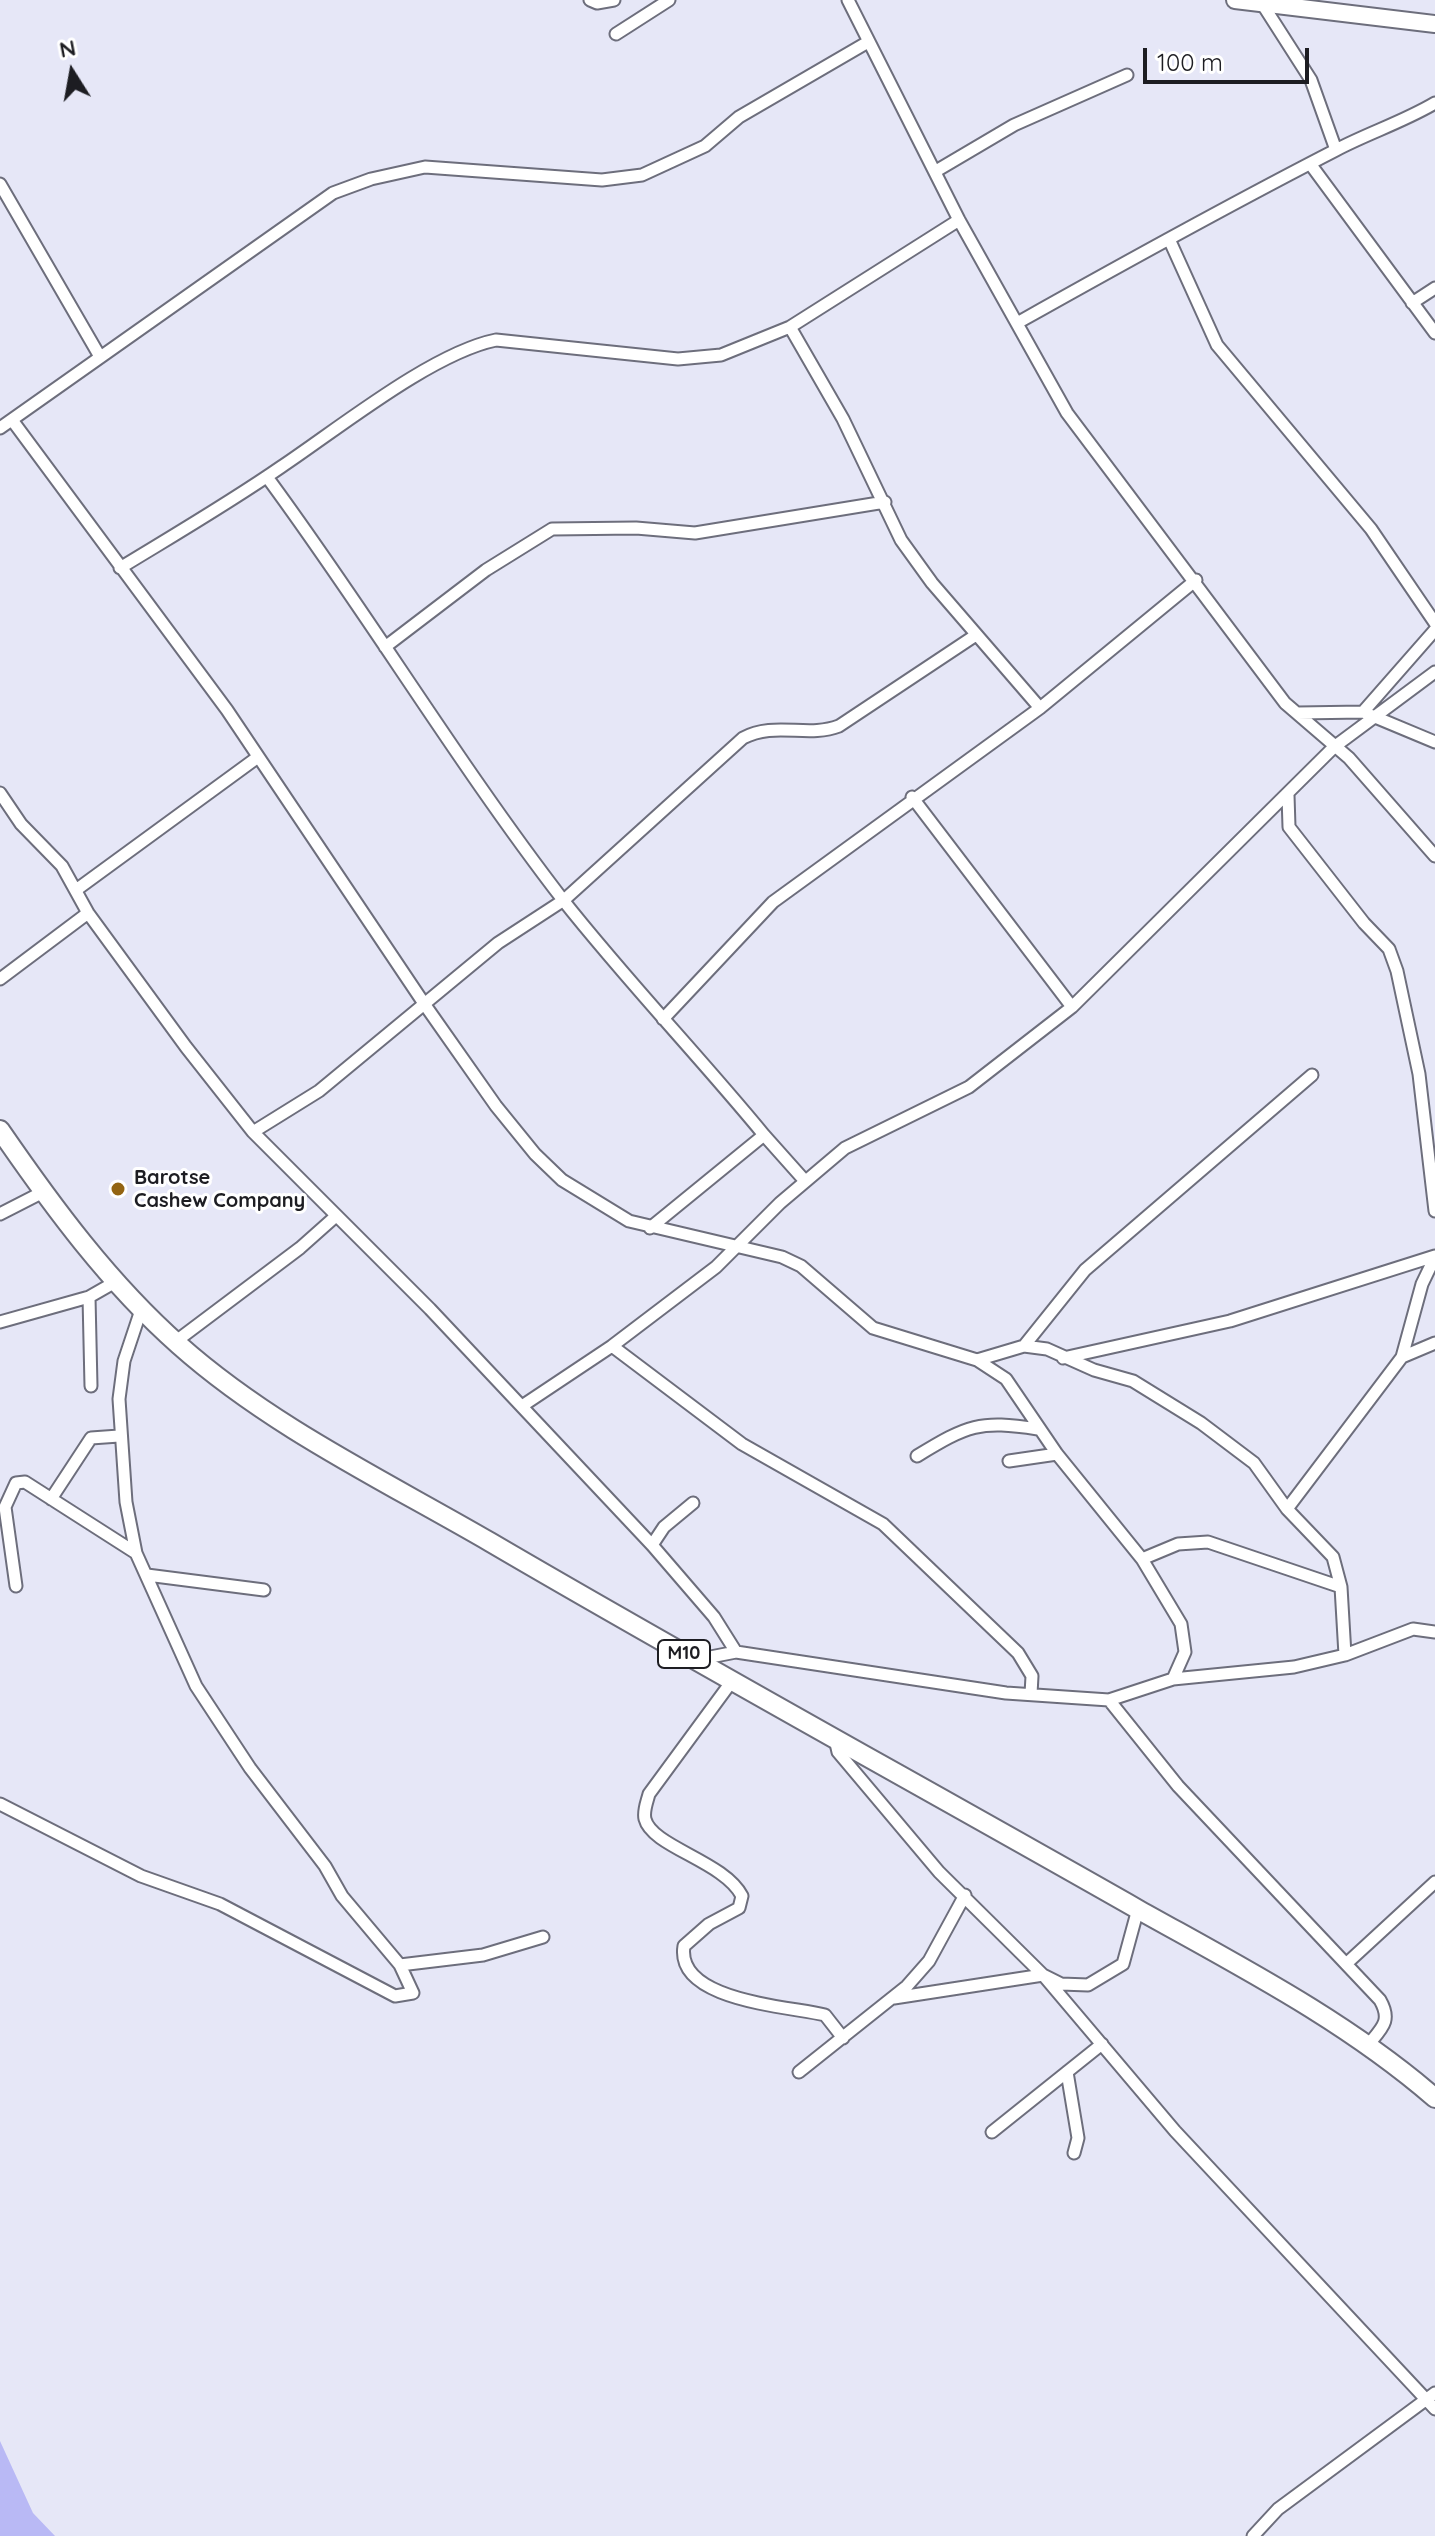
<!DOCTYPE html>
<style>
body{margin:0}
#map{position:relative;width:1435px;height:2536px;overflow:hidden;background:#e6e7f7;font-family:Quicksand,sans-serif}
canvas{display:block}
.north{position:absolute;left:32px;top:32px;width:80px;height:80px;-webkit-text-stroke:6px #fff;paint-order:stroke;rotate:349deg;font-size:22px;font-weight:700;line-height:32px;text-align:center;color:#1d1d22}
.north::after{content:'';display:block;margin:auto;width:28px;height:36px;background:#1d1d22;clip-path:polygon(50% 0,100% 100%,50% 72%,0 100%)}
.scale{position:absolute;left:1143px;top:48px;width:166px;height:36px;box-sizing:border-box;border:4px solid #1d1d22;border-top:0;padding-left:10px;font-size:24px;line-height:28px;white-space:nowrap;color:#1d1d22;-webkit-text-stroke:6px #fff;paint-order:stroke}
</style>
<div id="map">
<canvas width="1435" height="2536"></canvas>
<div class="north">N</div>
<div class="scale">100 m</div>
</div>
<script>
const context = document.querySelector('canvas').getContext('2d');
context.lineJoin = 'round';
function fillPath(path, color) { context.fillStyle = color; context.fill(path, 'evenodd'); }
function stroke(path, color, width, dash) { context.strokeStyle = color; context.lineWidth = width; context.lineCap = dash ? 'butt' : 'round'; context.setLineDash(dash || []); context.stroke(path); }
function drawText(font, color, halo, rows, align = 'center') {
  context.font = font + ' Quicksand,sans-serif'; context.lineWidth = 6; context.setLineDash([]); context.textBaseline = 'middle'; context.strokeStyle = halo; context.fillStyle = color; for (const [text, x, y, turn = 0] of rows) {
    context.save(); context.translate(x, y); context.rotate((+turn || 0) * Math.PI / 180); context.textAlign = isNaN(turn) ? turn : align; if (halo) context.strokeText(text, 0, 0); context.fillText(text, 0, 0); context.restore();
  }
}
fillPath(new Path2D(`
 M0,2441L33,2513L55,2536H0Z`), '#b9b9f5');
const minor = new Path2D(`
 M590,0L597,3L614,0
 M848,0L959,220L1067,413L1285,703L1349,758L1435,856
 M1263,5L1311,80L1336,150
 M616,34L669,0
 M1311,165L1435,333
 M936,171L1014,125L1127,75
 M0,184L99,355
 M1169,239L1217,345L1371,529L1435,623
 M1412,303L1435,288
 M1019,322C1124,263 1229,205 1336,150C1368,133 1403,122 1435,103
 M790,327L843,419L901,540L932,583L1040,708
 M12,420L227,710L425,1005L496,1106L535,1154L562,1180L629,1221L782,1257L801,1266L873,1328L977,1360L1006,1379L1057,1454L1142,1559L1181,1624L1185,1652L1173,1679
 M0,428L333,193L371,179L425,167L602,180L642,175L705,146L739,117L868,42
 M267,477C369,615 458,764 563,900C627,981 699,1056 764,1135L650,1228
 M120,568C174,535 229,503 281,467C338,429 432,353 496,340L678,359L721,355L790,327L959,220
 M385,647L486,570L552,529L636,528L695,533L885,502
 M1363,712L1435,630
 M1298,713L1363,712L1435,742
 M0,793L21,824L62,866L88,913L186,1047L253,1132L430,1309L652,1545L714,1617L736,1652
 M1288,795L1289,827L1364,923L1389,949L1397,971L1419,1074L1435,1211
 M912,797L1072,1007
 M76,890L258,757
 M0,979L88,913
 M663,1019L773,902L1040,708L1196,580
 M253,1132L319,1091L498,943L564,900L743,738C774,721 808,738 839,726L976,635
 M764,1135L805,1181
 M0,1214L43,1192
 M89,1297L91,1386
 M0,1322L89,1297L117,1281
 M175,1342L300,1248L336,1216
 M612,1346L742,1444L883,1524L1018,1653L1032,1676L1031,1694
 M1024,1346L1085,1270L1312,1075
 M1402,1357L1435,1343
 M1063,1358L1230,1321L1435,1256
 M977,1360L1024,1346L1047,1349L1094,1370L1133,1381L1201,1423L1254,1463L1287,1509L1333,1557L1341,1587L1345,1655
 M522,1406L612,1346L716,1267L780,1203L845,1148L969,1087L1072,1007L1334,747L1435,672
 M917,1456C968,1425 979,1420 1038,1429
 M1009,1461L1057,1454
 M51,1499L91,1438L119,1436
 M1287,1509L1402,1357L1422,1284L1435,1257
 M652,1545L664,1527L693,1503
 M1142,1559L1178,1544L1208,1542L1341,1587
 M147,1575L264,1590
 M16,1586L5,1507L16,1483L25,1482L136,1553
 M695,1660L736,1652L1006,1693L1109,1700L1173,1679L1294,1667L1345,1655L1413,1629L1435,1632
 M732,1681L649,1794C647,1802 643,1811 645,1819C652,1847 724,1861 742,1896L739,1908L709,1924L684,1946C675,2001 788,2006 825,2015L843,2038
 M1109,1700L1178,1786L1380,2000C1392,2021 1382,2028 1368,2045
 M835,1739L838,1752L939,1872L1043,1975L1175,2131L1435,2409
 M0,1804L141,1876L220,1904L395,1996L413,1993L400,1965L342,1896L325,1866L250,1768L196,1686L136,1553L126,1502L119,1399L124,1361L142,1307
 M1346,1964L1435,1882
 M400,1965L483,1955L543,1937
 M894,1998L1043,1975L1061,1984L1088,1985L1123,1964L1138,1909
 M799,2072L907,1986L929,1961L965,1895
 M1067,2072L1078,2138L1074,2153
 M992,2132L1102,2044
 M1253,2536L1278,2509L1435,2393`);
const secondary = new Path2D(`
 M1235,0L1435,24`);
const primary = new Path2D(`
 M0,1130C53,1207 109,1283 179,1345C270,1426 385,1481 490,1542C705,1668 923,1787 1139,1910C1241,1967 1346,2021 1435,2098`);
stroke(minor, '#6d6e7c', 15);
stroke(secondary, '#6d6e7c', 20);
stroke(primary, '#6d6e7c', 22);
stroke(minor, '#fff', 11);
stroke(secondary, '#fff', 16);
stroke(primary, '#fff', 18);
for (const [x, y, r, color] of [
 [118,1189,8,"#936412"]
]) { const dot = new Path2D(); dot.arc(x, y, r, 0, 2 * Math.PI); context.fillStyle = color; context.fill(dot); stroke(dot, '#fff', 3); }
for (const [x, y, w] of [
 [684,1654,52]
]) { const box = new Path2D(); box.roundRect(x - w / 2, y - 14, w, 28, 6); context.fillStyle = '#fff'; context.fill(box); stroke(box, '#1d1d22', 2); }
drawText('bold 18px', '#1d1d22', null, [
 ["M10",684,1654]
]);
drawText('bold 20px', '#1d1d22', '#fff', [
 ["Barotse",134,1178],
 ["Cashew Company",134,1201]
], 'left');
</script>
